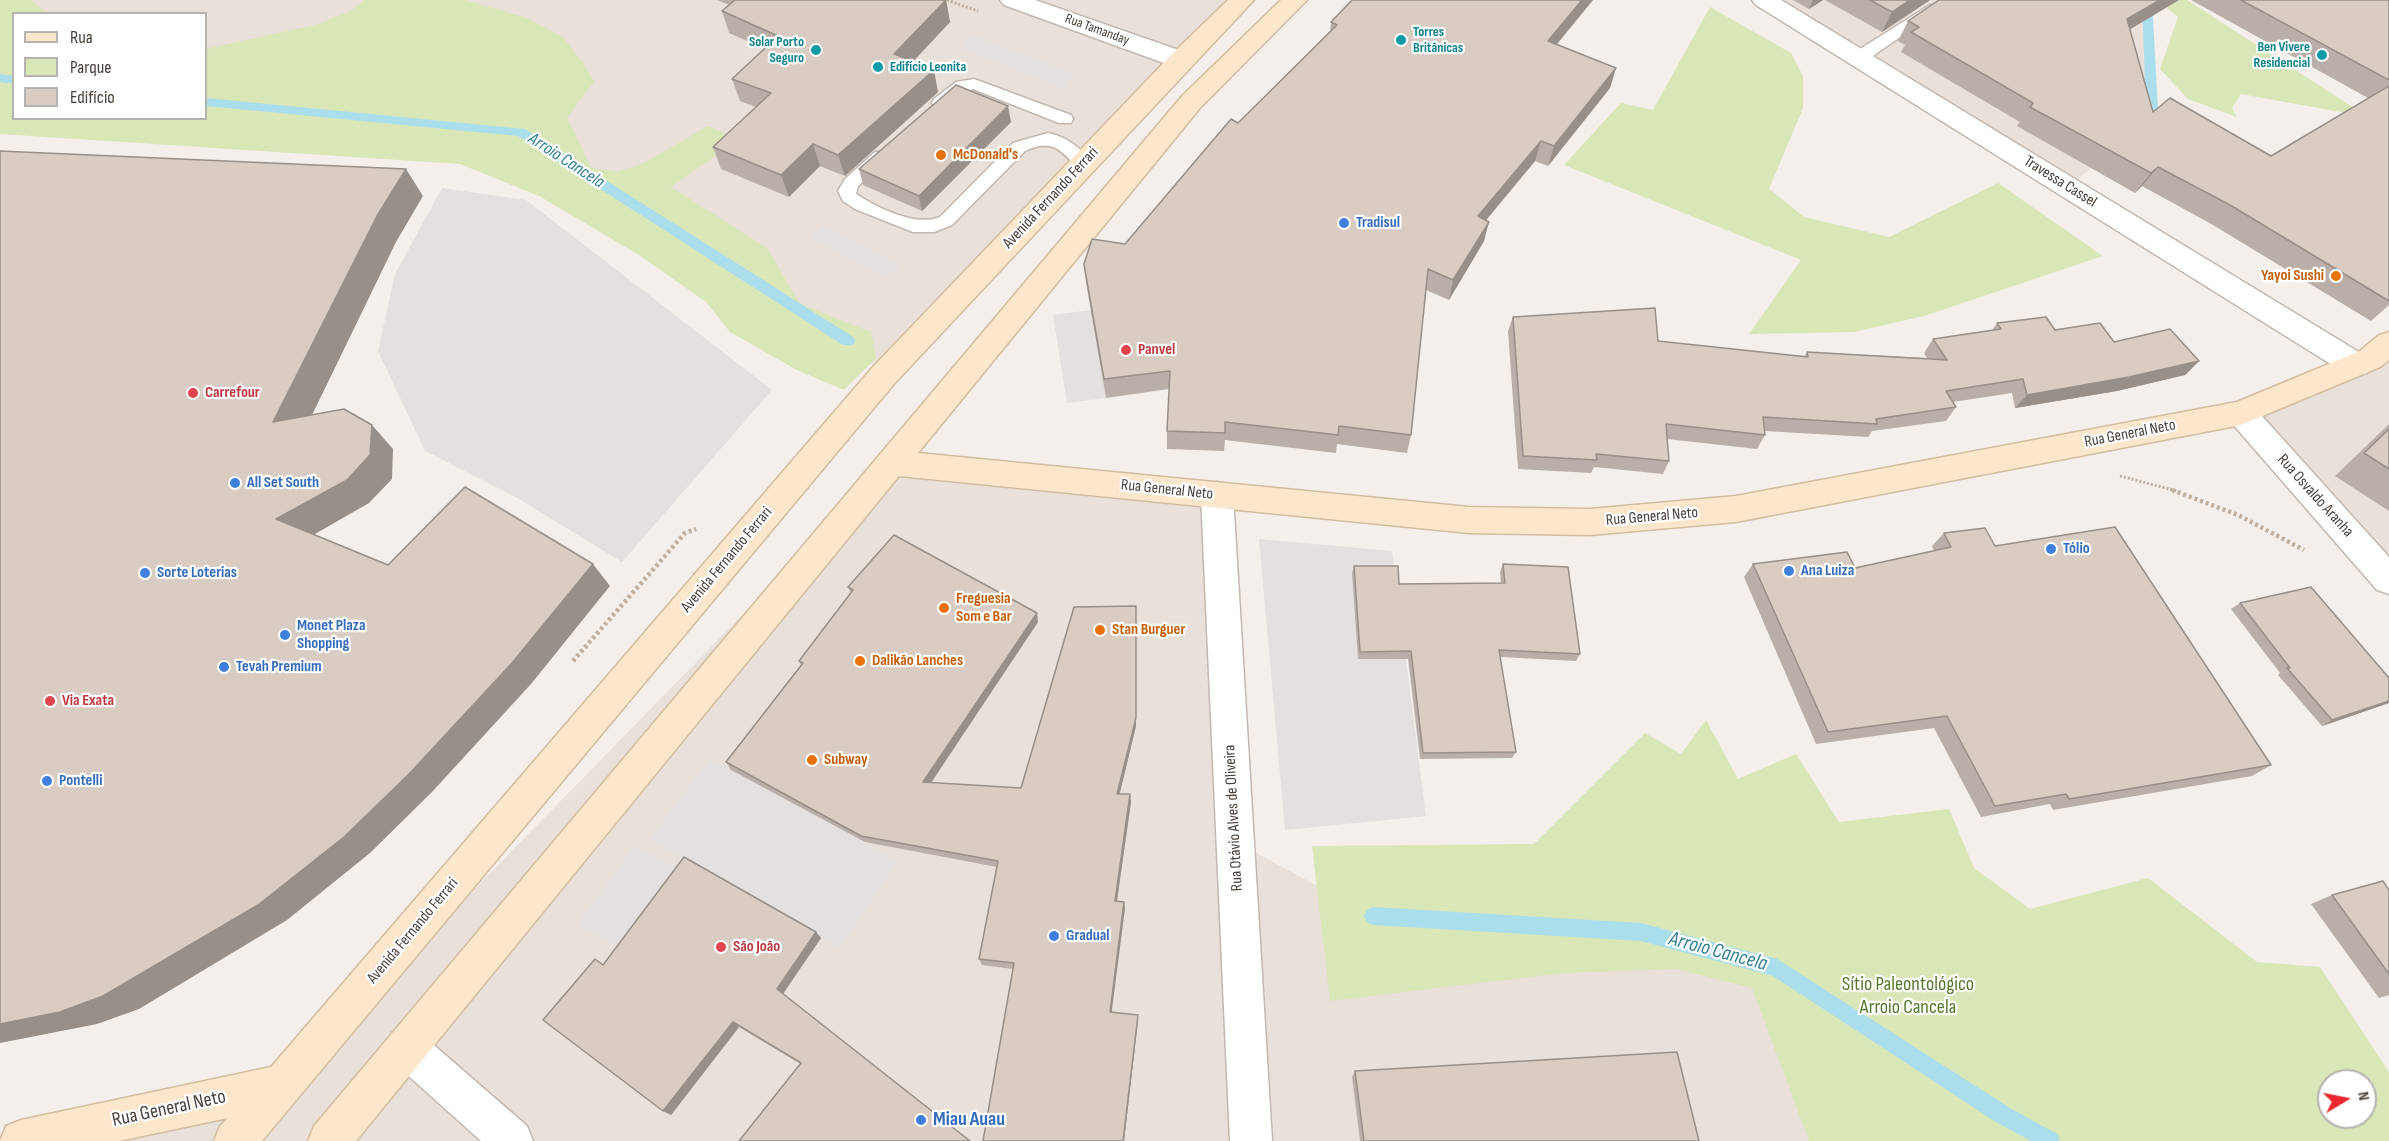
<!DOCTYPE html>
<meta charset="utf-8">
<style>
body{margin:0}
#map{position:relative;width:2389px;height:1141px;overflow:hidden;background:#f4efeb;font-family:"Sofia Sans Condensed",sans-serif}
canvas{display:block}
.legend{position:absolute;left:12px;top:12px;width:195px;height:108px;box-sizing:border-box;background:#fff;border:2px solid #b6b2b0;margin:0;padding:8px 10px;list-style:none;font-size:18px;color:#483f39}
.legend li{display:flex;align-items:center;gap:12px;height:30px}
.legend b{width:30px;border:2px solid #b6b2b0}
.north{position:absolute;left:2317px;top:1069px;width:60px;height:60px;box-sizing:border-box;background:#fff;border:2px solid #b6b2b0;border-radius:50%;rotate:80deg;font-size:16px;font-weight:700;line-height:24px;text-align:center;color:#483f39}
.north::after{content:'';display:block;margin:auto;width:21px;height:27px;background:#ed2830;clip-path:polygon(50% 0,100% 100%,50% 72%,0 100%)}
</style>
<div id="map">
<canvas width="2389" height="1141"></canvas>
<ul class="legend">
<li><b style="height:8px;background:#fce7cd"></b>Rua</li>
<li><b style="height:16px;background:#d9e6b6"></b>Parque</li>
<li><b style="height:16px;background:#d8ccc3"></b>Edifício</li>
</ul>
<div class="north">N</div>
</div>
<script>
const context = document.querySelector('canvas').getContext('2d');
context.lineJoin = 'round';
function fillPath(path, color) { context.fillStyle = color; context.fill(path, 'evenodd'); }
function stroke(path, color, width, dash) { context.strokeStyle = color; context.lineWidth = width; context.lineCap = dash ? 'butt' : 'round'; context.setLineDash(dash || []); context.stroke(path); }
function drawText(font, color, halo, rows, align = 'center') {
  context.font = font + ' "Sofia Sans Condensed",sans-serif'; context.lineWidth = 4.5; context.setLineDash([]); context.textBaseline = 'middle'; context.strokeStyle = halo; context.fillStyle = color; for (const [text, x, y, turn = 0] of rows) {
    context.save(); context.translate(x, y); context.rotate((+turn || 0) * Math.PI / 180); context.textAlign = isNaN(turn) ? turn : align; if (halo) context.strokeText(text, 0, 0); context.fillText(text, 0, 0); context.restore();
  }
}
fillPath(new Path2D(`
 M3,0H1242L883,376L848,341L521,132L206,102V14H14L0,2Z
 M1764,0H2147L2152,109L2149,117L2068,188Z
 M2389,343V580L2241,413Z
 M891,463L1217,495L1236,842L1373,916L1777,968L2050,1141H21L283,1085Z`), '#e8e0d9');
fillPath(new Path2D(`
 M0,0H31L47,13L14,14V118H206V49L315,25L351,11L364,0H465L527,18L563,37L586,67L594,82L567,117L591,168L617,172L644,163L708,126L730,135L717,155L671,187L767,248L800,304L871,332L876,358L844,390L797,370L730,332L706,302L639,255L539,196L460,164L0,134Z
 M2158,0H2187L2368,117L2241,94L2232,108L2237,117L2188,99L2160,69L2178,17Z
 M1710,7L1791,53L1803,76V108L1769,189L1804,217L1889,237L1998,183L2103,256L1924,316L1854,332L1749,334L1801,260L1564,165L1621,103L1653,110Z
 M1706,720L1738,779L1796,754L1839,822L1949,809L1974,868L2030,909L2148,878L2257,962L2320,967L2389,1072V1141H1809L1752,988L1677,969L1563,973L1330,1001L1312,846L1534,844L1645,733L1681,754ZM2329,1081H2365V1117H2329Z`), '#d9e6b6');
fillPath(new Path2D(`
 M969,34L1073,73L1065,89L961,48Z
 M442,188L526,200L772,390L622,562L514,496L425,451L378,351L395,274Z
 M823,225L900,265L886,278L809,237Z
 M1091,310L1106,398L1067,403L1053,315Z
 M1259,539L1392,551L1426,816L1285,830Z
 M710,759L898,861L840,949L649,839Z
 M635,846L681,870L624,950L577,924Z`), '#e3e0df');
fillPath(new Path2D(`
 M2142,0H2152L2158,109L2153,120L2149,121L2143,117L2146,109Z
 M0,74L14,76V84L0,82Z
 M206,98L525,129L853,337L855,341L853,345H843L518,136L206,106Z
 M1373,907L1641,923L1777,959L2010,1108L2057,1134L2060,1141H2031L1996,1122L1773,976L1641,941L1373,925L1367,922L1364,916L1367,910Z`), '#abdeed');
const service = new Path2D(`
 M1930,5L1935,7L1938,10L1935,13L1864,62H1852L1850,58L1852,54Z
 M974,79L1071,115L1073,119L1071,123H1059L973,89C958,92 950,111 934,107L932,103L934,99L956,82Z
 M1048,133C1067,137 1081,147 1091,164L1089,168H1077C1060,148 1051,139 1025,151L952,225L934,232H913L855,209L843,201L838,191L845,179L875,152H887L889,156L887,160L858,186L856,194C878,208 915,227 940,217L1013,143Z`);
const minor = new Path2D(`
 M1217,482L1228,486L1233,495L1272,1141H1230L1201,495L1206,486Z
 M406,1027L420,1033L527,1126L533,1141H481L392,1061L386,1047L392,1033Z`);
const tertiary = new Path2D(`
 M1000,0H1035L1190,54L1193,60L1190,66L1181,68L1172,66L1004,5Z
 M1752,0H1781L2367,357L2371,365L2367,373L2356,376L2345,373L1756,5Z
 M2241,401L2252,405L2389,557V594L2377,590L2230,421L2226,413L2230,405Z`);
const secondary = new Path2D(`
 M1228,0H1254L894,384L262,1141H214L220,1126L228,1118L119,1141H0L6,1126L21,1120L271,1067L872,368L1172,54Z
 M1281,0H1307L1200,108L918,453L1469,507L1590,509L1736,496L2237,402L2360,351L2379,335L2389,332V360L2380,367L2241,425L1736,522L1590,535L1469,533L899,476L356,1141H308L314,1126L1182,96Z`);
stroke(service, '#c2b8b0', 3);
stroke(minor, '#c2b8b0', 3);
stroke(tertiary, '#c2b8b0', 3);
stroke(secondary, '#d4bc9f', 3);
stroke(new Path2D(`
 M947,0L978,11
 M2120,476L2177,491`), '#c0ae9f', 3, [2, 2]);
stroke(new Path2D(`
 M2172,490L2238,515L2304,550
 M573,661L685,533L696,529`), '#c0ae9f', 4.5, [3, 3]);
fillPath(service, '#fff');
fillPath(minor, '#fff');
fillPath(tertiary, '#fff');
fillPath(secondary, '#fce7cd');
fillPath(new Path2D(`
 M717,0H946L950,22L913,62L938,92L845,176L820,166L789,197L721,169L713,147L756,107L740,101L732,79L765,49L729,33L722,11L729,5Z
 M1352,0H1593L1557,44L1616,68L1610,88L1548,166L1535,161L1486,220L1484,241L1449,300L1426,290L1411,435L1407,453L1337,444L1336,453L1225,440L1224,451L1167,449V431L1169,389L1106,398L1086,283L1084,264L1125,244L1238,123L1330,31L1331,22Z
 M1793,0H1823L1809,9Z
 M1825,0H1930L1882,32Z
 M2191,0H2389V305L2371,321L2213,225L2142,186L2135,193L2017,126L2020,122L1901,52L1905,45L1898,41L1908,21L2130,29L2153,112L2271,156L2368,98Z
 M1011,122L922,211L863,185L859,169Z
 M1513,317L1658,341L1804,357L1807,352L1927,358L1924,353L1933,339L1992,330L1997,323L2055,330L2114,342L2199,361L2185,375L2117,391L2015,408L2012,393L1953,402L1956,407L1946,421L1872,431L1868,437L1764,431L1765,435L1757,449L1667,439L1669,461L1663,474L1594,467L1591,473L1518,469L1508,331Z
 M2389,424V511L2335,476Z
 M1944,533L1995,546L2271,765L2252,776L2053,810L2050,804L1981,817L1934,728L1816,744L1744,577L1753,564L1855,568L1934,551L1932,546Z
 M1503,564L1580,654L1576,661L1500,657L1516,752L1512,758L1420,759L1408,659H1358L1352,573L1354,566L1399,584L1501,583L1500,572Z
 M848,587L1038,622L931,783L1021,788L1136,606V726L1119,794L1131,802L1117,901L1125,908L1111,1012L1138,1015V1020L1124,1141L1013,969L982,965L979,959L997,867L865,842L731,770L726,762L801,665L799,661L851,593Z
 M2240,603L2389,678V703L2322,726L2278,675L2280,673L2231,609Z
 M2389,890V995L2379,998L2311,904L2332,895Z
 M816,932L821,938L783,994L970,1141L801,1064L739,1027L671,1115L603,965Z
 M1355,1071L1699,1141H1360L1352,1077Z`), '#baafa8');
fillPath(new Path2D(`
 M946,0L950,22L899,76L894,54Z
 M1582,0H1593L1543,61L1548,41Z
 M1813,0H1823L1809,9Z
 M1910,0H1930L1882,32L1892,12Z
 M2160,0H2179L2114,39L2127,19Z
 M1616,68L1610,88L1548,166L1554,146Z
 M934,70L938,92L845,176L838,155Z
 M1008,106L1011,122L922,211L919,196Z
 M1541,141L1535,161L1473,236L1478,216Z
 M813,144L820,166L789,197L781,175Z
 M2158,167L2142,186L2135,193L2151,173Z
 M406,169L423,196L396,242L297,446L273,422L377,216Z
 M1489,222L1484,241L1449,300L1453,280Z
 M2199,361L2185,375L2117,391L2015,408L2027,395Z
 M372,425L393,449L392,479L369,503L301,542L276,519Z
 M593,564L610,586L531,684L432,792L370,853L287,920L139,1009L97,1024L0,1043V1024Z
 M1136,606V726L1118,801L1117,794Z
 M1037,613L1038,622L926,790L923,782Z
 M2389,701V703L2322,726L2332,720Z
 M1130,794L1131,802L1116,907L1115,901Z
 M1124,902L1125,908L1111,1017L1110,1012Z
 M816,932L821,938L782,995L777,989Z
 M1138,1015V1020L1124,1141H1123Z
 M733,1022L739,1027L671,1115L663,1111Z`), '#978f88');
const building = new Path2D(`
 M735,0H946L894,54L934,70L838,155L813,144L781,175L713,147L771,93L732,79L778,36L722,11Z
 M1352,0H1582L1548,41L1616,68L1554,146L1541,141L1478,216L1489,222L1453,280L1428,269L1411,435L1339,426L1338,435L1225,422V433L1167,431L1170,371L1104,379L1084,264L1092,239L1125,244L1231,119L1238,123L1337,25L1331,22Z
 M1870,0H1910L1892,12Z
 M1939,0H2160L2127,19L2153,112L2170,98L2271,156L2389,86V301L2230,205L2158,167L2151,173L2030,107L2033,103L1911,32L1919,27L1908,21Z
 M2241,0H2389V80Z
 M956,85L1008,106L919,196L859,169Z
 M0,151L406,169L377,216L273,422L344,409L372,425L370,455L347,480L276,519L388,565L465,487L593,564L512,663L409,774L344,837L258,905L103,996L60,1012L0,1024Z
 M1655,308L1658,341L1808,357L1807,352L1947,360L1933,339L2001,329L1997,323L2046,317L2055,330L2100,323L2114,342L2170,329L2199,361L2129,377L2027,395L2023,379L1946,391L1956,407L1876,419L1877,424L1763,417L1765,435L1666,424L1669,461L1596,454L1597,460L1523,456L1513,317Z
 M2389,429V469L2364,453Z
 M2115,527L2271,765L2069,799L2066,794L1995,806L1947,716L1828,732L1753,564L1847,552L1855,568L1951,547L1944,533L1985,528L1995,546Z
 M894,535L1037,613L923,782L1021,788L1074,607L1136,606V718L1117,794H1130L1115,901L1124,902L1110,1012L1138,1015L1123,1141H983L1014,963L979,959L998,861L861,836L726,762L803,663L799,661L853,590L848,587Z
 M1503,564L1568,567L1580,654L1499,650L1516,752L1423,753L1411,651L1360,652L1354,566H1398L1399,584L1505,583Z
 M2311,587L2389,678V701L2332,720L2287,668H2290L2240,603Z
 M684,857L816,932L777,989L970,1141H739L801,1063L733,1022L663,1111L543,1020L595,959L603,965Z
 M2383,881L2389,890V974L2332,895Z
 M1677,1052L1699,1141H1364L1355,1071Z`);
fillPath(building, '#d8ccc3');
stroke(building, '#978f88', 1.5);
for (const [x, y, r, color] of [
 [1401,40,6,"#0f9aa8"],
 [816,50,6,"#0f9aa8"],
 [2322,55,6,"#0f9aa8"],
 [878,67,6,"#0f9aa8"],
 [941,155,6,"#e8710a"],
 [1344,223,6,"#3f7fe0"],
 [2336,276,6,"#e8710a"],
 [1126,350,6,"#e0444e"],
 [193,393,6,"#e0444e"],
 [235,483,6,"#3f7fe0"],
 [2051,549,6,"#3f7fe0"],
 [1789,571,6,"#3f7fe0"],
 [145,573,6,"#3f7fe0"],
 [944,608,6,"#e8710a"],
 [1100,630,6,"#e8710a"],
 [285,635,6,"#3f7fe0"],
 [860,661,6,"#e8710a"],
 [224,667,6,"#3f7fe0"],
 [50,701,6,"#e0444e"],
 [812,760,6,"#e8710a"],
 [47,781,6,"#3f7fe0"],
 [1054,936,6,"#3f7fe0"],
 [721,947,6,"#e0444e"],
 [921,1120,6,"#3f7fe0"]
]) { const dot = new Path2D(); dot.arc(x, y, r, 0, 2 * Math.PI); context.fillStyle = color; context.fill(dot); stroke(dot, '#fff', 2); }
drawText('14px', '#483f39', '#fff', [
 ["Rua Tamanday",1097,30,20]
]);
drawText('bold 14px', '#0d838f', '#fff', [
 ["Torres",1413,32],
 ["Britânicas",1413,48],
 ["Solar Porto",804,42,"right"],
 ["Seguro",804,58,"right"],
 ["Ben Vivere",2310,47,"right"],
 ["Residencial",2310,63,"right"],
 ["Edifício Leonita",890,67]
], 'left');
drawText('bold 16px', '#c56008', '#fff', [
 ["McDonald's",953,155],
 ["Yayoi Sushi",2324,276,"right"],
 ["Freguesia",956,599],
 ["Som e Bar",956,617],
 ["Stan Burguer",1112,630],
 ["Dalikão Lanches",872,661],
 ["Subway",824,760]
], 'left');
drawText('16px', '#483f39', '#fff', [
 ["Travessa Cassel",2060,182,32],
 ["Avenida Fernando Ferrari",1051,198,-47],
 ["Rua General Neto",2130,434,-11],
 ["Rua General Neto",1167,490,6],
 ["Rua Osvaldo Aranha",2315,496,48],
 ["Rua General Neto",1652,517,-5],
 ["Avenida Fernando Ferrari",727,560,-50],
 ["Rua Otávio Alves de Oliveira",1234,818,-93],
 ["Avenida Fernando Ferrari",413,931,-50]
]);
drawText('bold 16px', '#366cbe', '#fff', [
 ["Tradisul",1356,223],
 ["All Set South",247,483],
 ["Tólio",2063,549],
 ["Ana Luiza",1801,571],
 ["Sorte Loterias",157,573],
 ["Monet Plaza",297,626],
 ["Shopping",297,644],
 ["Tevah Premium",236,667],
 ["Pontelli",59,781],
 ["Gradual",1066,936]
], 'left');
drawText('bold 16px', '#be3a42', '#fff', [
 ["Panvel",1138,350],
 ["Carrefour",205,393],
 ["Via Exata",62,701],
 ["São João",733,947]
], 'left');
drawText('italic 18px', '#318096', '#fff', [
 ["Arroio Cancela",566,161,33]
]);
drawText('20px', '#58772f', '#fff', [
 ["Sítio Paleontológico",1908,985],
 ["Arroio Cancela",1908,1008]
]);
drawText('20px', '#483f39', '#fff', [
 ["Rua General Neto",169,1109,-12]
]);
drawText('bold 20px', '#366cbe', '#fff', [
 ["Miau Auau",933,1120]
], 'left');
drawText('italic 21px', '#318096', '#fff', [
 ["Arroio Cancela",1718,952,15]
]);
</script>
